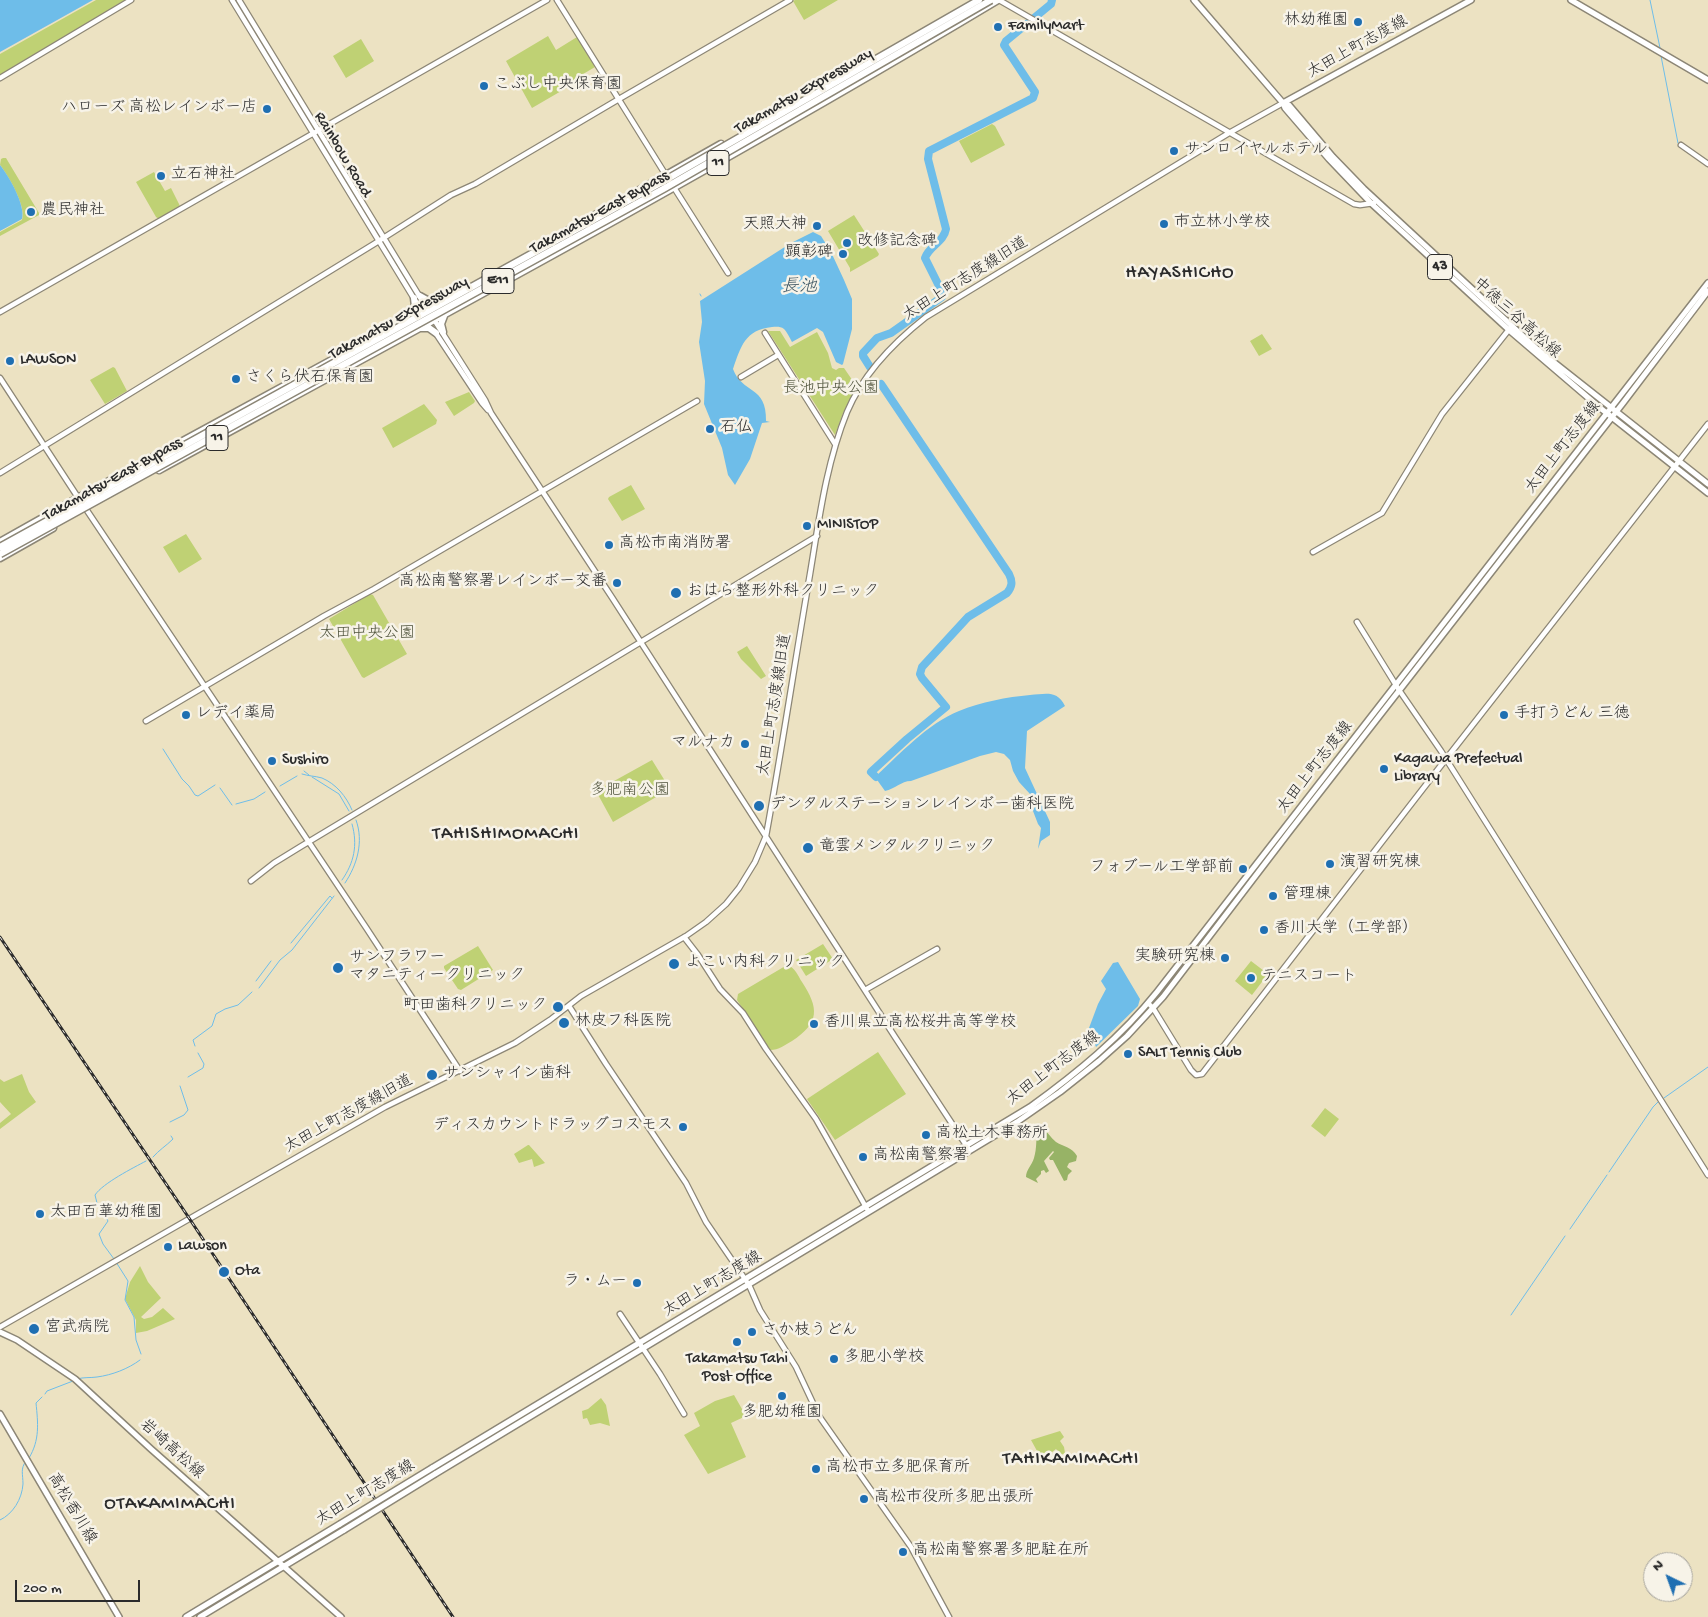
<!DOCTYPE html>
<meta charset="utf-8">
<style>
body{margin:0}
#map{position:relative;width:1708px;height:1617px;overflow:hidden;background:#ece2c2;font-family:"Gochi Hand",sans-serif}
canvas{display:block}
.north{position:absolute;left:1643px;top:1552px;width:50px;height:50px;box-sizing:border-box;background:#f7f3e8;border:1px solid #a5a39c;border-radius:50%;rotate:318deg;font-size:14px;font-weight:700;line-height:20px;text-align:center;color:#2b2b2b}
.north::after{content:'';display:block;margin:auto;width:18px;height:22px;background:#1f6fb2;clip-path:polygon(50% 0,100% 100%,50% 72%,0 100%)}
.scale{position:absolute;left:15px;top:1580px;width:125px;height:22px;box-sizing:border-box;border:2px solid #2b2b2b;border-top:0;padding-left:6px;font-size:15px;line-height:18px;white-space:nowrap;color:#2b2b2b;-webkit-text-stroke:4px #f7f3e8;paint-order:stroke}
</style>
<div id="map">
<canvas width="1708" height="1617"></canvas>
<div class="north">N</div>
<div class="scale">200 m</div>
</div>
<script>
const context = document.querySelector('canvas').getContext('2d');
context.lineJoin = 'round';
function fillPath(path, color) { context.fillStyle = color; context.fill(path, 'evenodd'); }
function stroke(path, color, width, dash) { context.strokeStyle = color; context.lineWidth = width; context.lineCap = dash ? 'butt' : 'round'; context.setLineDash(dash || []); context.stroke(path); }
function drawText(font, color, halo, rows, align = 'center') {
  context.font = font + ' "Gochi Hand","Klee One",sans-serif'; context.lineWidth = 5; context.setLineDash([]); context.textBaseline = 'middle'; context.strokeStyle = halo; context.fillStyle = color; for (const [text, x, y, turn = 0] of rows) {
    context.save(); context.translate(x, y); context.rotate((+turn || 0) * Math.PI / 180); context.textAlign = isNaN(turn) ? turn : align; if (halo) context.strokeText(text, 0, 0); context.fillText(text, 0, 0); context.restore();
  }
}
fillPath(new Path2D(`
 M96,0H127L0,75V54Z
 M795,0H838L804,20L793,1Z
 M548,36L556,50L577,37L595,67L573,80L575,83L532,108L506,61Z
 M361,39L374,61L346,78L333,56Z
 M992,124L995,126L1005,145L971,163L959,141Z
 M3,158H6L39,213V215L0,236V232L22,220C27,207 8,175 0,165L1,159Z
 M154,172L165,191L171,188L179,204L180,207L159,219L156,217L136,182Z
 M854,215L879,254L878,256L850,272V268L828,231Z
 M768,331H780L790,347L817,332L828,353L832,368L836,370L839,368H844L857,387L843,413L835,435Z
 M1262,334L1272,349L1259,356L1250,341Z
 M113,367L115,368L127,391L105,404L90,380Z
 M469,392L475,401L474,403L454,416L445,402Z
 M424,404L437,420L436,424L393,448L382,428Z
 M631,485L645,509L622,521L608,499L609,497Z
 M186,534L202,559L179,573L163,547Z
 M370,594L373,595L407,654L364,678L362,677L329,619Z
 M747,646L766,676L761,679L741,659L737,652Z
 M652,760L670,789L613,822L596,791Z
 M823,944L833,959L806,976L796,960Z
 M478,946L493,970L461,990L458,989L444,968V966Z
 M1251,961L1268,974L1252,995L1235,981Z
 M787,965C795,967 798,976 802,982C819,1008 820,1023 792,1041C785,1045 779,1050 770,1050L737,1000L738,994Z
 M878,1052L906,1094L835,1140L807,1099Z
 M22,1074L29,1092L36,1102L0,1129V1123L11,1114L0,1102V1079L4,1082Z
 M1325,1108L1339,1119L1325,1137L1311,1126Z
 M528,1145H529L545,1163L534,1167L532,1159L519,1163L514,1154Z
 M140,1266L148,1282L161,1298L141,1317L144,1319L152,1317L163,1308L175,1319L147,1331L136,1333V1320L125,1299L130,1282Z
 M734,1395L746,1416L731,1423L746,1457L708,1474L684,1435L700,1426L694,1413L715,1401Z
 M601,1398L606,1405L610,1426L600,1423L590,1425L587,1418L583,1419L582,1411L588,1409Z
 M1060,1431L1064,1437L1060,1441L1064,1447L1065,1453L1061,1455L1056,1449L1042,1460L1031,1440Z`), '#bfd174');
fillPath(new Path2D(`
 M1041,1126C1046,1130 1051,1138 1056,1142C1064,1147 1072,1147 1077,1156L1076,1161L1069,1163L1067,1167L1072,1171L1068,1175L1067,1180L1064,1181L1053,1160H1050L1049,1158L1054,1152L1053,1151L1044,1161L1049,1171L1046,1173L1044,1170L1041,1171V1174L1036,1179L1038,1183L1026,1177C1026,1170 1032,1165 1034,1158C1037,1148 1036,1139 1037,1129Z`), '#97b366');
fillPath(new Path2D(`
 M0,0H93L0,52Z
 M0,165C9,176 26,206 22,219L0,231Z
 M813,232L821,236L831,252L844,280L852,299V329L843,364L842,365L836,362L823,332L817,328L792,342C790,338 787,332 784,329C780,326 776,327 772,327C745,330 741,346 733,369C742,394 767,385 766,421L770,422L762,423L750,459L735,485L728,475L722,448L704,404L705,381L699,342L702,322L700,301L791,243Z
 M1030,695C1046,694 1057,690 1065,706L1027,731L1025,768L1050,822V835L1041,841L1038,849L1041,828L1038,824L1033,811L1035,806L1030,794L1019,782L1013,771L1010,760L1004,754L996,752L980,756L911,781C901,781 895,789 885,791L875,777C899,755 928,723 959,711C981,702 1007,697 1030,695Z
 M1118,962L1140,999L1138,1006L1096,1047L1089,1028L1098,1004L1106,989L1101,981L1113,963Z`), '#6ebde9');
stroke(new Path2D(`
 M1650,0L1660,48
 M1661,56L1678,143
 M700,294L701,296
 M163,749L182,779L189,786L195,795L198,796L215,785
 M304,771L309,775
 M302,774C308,776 315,776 322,778C336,784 346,796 352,810
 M312,777L339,794L349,811
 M280,786L297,776
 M220,788L232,805
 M236,804L254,799L265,792
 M342,880C354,863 358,845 352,824
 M345,883C357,865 364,842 356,820
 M291,943L330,896L332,898
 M256,981L271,961
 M259,988L280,960L292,950L334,896
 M195,1046L193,1040L212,1026L216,1014L225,1009L238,1005L252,992
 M188,1077L203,1068L204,1064L198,1053
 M1664,1098L1708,1067
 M170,1122L184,1115L188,1110L180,1086
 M153,1157C159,1150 166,1146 173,1139L171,1136
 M1609,1172L1653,1107L1658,1102
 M1570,1229L1607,1175
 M114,1259L103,1244L99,1234L108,1221L97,1203L95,1195C103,1183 133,1168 146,1161
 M116,1262L128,1281L125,1300L134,1317L136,1340L141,1354
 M1511,1315L1565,1236
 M77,1379C84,1377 90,1378 97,1377C112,1375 128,1369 140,1360
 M45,1394L47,1391L73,1381
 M29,1458C40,1440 38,1423 36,1403L42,1397
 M0,1520C13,1514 22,1499 23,1484C23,1474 20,1469 26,1461`), '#6ebde9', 1);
stroke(new Path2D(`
 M870,367L863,356V353L877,338L891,333L942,297L941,290L925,258C929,246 944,242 946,229L928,159L929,151L1033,98L1035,92L1004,45L1006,41L1051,4L1052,0
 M876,777L871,772L907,739L946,707L922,678L920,674L922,667L968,617L1007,593C1012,587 1013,582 1009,574L881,384`), '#6ebde9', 8);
const minor = new Path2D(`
 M232,0L424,315
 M239,0L429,312
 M557,0L667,177
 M999,0L1354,204L1360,205L1374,203
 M0,78L131,0
 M1681,145L1708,164
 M673,186L728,273
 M0,312L547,0
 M433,318L485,400L491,413L613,599L895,1037L968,1148
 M435,332L482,403L488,410
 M765,333L835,444
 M741,377L778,355
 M0,378L79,499
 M0,473L374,244L451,195L475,184L619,99L790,0
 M84,506L367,929L460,1071
 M1313,552L1382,513L1442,414L1511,327
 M1357,622L1399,690L1441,751L1708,1175
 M146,721L324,616L374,589L697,401
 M251,881L274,863L300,847L817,536
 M684,937L698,955L720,989L743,1013L766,1049L816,1119L867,1209
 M865,990L937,949
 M1148,1003L1153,1008L1191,1070L1196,1075L1202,1074L1446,759L1708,424
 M569,1006L606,1064L686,1183L706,1222L749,1285L760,1310L796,1367L819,1416L911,1547L949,1617
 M620,1314L660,1374L684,1414
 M0,1327L385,1107L515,1043L550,1020L581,996L686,936L706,922L726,904L739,888L755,862L766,836C782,749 795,661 810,574C819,520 826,464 847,412C863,374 893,343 926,317L1229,133L1283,103`);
const major = new Path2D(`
 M1194,0L1283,103L1285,108L1329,159L1372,204L1509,330L1599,407L1708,493
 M1571,0L1708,80
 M1283,103L1289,105L1333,157L1364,189L1537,349L1708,484
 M1283,103L1471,0
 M0,1332L17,1340L75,1379L151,1449L341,1617
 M0,1414L119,1617
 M432,1468L1030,1107C1077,1073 1121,1037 1157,992L1708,283
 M435,1474L1017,1122L1060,1092L1099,1061L1127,1036L1163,997L1289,832L1623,403L1708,291
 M186,1617L340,1524
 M200,1617L344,1530`);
const highway = new Path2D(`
 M551,240L721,144
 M420,296L429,301H441
 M410,317L415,307L414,298
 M421,328H429L436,333
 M443,332L441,324L444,316
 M159,470C440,317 723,165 998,0
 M0,542L78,498L413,316
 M0,558L53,528`);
stroke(minor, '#8c8676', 7);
stroke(major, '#8c8676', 8);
stroke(highway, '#8c8676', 9);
stroke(minor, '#fff', 4.5);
stroke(major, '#fff', 5);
stroke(highway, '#fff', 6);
const rail = new Path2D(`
 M0,937L189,1218L453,1617`);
stroke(rail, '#2b2b2b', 3);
stroke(rail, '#f7f3e8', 1, [4]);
const majorBridge = new Path2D(`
 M340,1524L432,1468
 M344,1530L435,1474`);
const highwayBridge = new Path2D(`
 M0,547L662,182L979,0
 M0,554L665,188L991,0`);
stroke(majorBridge, '#8c8676', 8, []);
stroke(highwayBridge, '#8c8676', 9, []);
stroke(majorBridge, '#fff', 5);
stroke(highwayBridge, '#fff', 6);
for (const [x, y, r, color] of [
 [1358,22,5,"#1f6fb2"],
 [998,27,5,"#1f6fb2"],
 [484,86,5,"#1f6fb2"],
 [267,109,5,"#1f6fb2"],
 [1174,151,5,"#1f6fb2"],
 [161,176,5,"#1f6fb2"],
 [31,212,5,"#1f6fb2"],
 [1164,224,5,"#1f6fb2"],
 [817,226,5,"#1f6fb2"],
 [847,243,5,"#1f6fb2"],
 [843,254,5,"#1f6fb2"],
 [10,361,5,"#1f6fb2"],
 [236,379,5,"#1f6fb2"],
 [710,429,5,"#1f6fb2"],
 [807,526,5,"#1f6fb2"],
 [609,545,5,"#1f6fb2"],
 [617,583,5,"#1f6fb2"],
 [676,593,6,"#1f6fb2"],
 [186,715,5,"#1f6fb2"],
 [1504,715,5,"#1f6fb2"],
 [745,744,5,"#1f6fb2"],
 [272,761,5,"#1f6fb2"],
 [1384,769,5,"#1f6fb2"],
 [759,806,6,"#1f6fb2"],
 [808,848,6,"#1f6fb2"],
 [1330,864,5,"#1f6fb2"],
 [1243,869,5,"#1f6fb2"],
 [1273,896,5,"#1f6fb2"],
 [1264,930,5,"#1f6fb2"],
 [1225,958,5,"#1f6fb2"],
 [674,964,6,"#1f6fb2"],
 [338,968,6,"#1f6fb2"],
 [1251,978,5,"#1f6fb2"],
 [558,1007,6,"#1f6fb2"],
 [564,1023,6,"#1f6fb2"],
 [814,1024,5,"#1f6fb2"],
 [1128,1054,5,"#1f6fb2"],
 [432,1075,6,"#1f6fb2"],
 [683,1127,5,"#1f6fb2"],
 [926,1135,5,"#1f6fb2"],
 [863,1157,5,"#1f6fb2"],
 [40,1214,5,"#1f6fb2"],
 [168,1247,5,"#1f6fb2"],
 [224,1272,6,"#1f6fb2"],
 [637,1283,5,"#1f6fb2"],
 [34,1329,6,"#1f6fb2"],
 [752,1332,5,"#1f6fb2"],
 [737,1342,5,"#1f6fb2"],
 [834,1359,5,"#1f6fb2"],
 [782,1396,5,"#1f6fb2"],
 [816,1469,5,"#1f6fb2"],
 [864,1499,5,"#1f6fb2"],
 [903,1552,5,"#1f6fb2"]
]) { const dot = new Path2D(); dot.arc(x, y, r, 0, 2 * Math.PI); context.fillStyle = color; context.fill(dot); stroke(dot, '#f7f3e8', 2); }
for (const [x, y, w] of [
 [718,163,22],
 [1440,267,25],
 [498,281,32],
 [217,438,22]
]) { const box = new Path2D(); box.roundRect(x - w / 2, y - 12.5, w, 25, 4); context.fillStyle = '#f7f3e8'; context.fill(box); stroke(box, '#2b2b2b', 1); }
drawText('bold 15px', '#2b2b2b', null, [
 ["11",718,163],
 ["43",1440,267],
 ["E11",498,281],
 ["11",217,438]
]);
drawText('16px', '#2b2b2b', '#f7f3e8', [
 ["林幼稚園",1348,22,"right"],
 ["FamilyMart",1008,27],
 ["こぶし中央保育園",494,86],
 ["ハローズ 高松レインボー店",257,109,"right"],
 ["サンロイヤルホテル",1184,151],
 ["立石神社",171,176],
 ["農民神社",41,212],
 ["市立林小学校",1174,224],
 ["天照大神",807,226,"right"],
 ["改修記念碑",857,243],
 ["顕彰碑",833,254,"right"],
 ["LAWSON",20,361],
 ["さくら伏石保育園",246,379],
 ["石仏",720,429],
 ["MINISTOP",817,526],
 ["高松市南消防署",619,545],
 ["高松南警察署レインボー交番",607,583,"right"],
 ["おはら整形外科クリニック",687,593],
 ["レデイ薬局",196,715],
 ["手打うどん 三徳",1514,715],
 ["マルナカ",735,744,"right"],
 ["Kagawa Prefectual",1394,760],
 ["Library",1394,778],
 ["Sushiro",282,761],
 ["デンタルステーションレインボー歯科医院",770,806],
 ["竜雲メンタルクリニック",819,848],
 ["演習研究棟",1340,864],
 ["フォブール工学部前",1233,869,"right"],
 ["管理棟",1283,896],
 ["香川大学（工学部）",1274,930],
 ["実験研究棟",1215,958,"right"],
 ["サンフラワー",349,959],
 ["マタニティークリニック",349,977],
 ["よこい内科クリニック",685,964],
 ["テニスコート",1261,978],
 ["町田歯科クリニック",547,1007,"right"],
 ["林皮フ科医院",575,1023],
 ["香川県立高松桜井高等学校",824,1024],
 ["SALT Tennis Club",1138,1054],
 ["サンシャイン歯科",443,1075],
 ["ディスカウントドラッグコスモス",673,1127,"right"],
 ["高松土木事務所",936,1135],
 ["高松南警察署",873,1157],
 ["太田百華幼稚園",50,1214],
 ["Lawson",178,1247],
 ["Ota",235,1272],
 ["ラ・ムー",627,1283,"right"],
 ["宮武病院",45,1329],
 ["さか枝うどん",762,1332],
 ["多肥小学校",844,1359],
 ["Takamatsu Tahi",737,1360,"center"],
 ["Post Office",737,1378,"center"],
 ["多肥幼稚園",782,1414,"center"],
 ["高松市立多肥保育所",826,1469],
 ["高松市役所多肥出張所",874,1499],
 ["高松南警察署多肥駐在所",913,1552]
], 'left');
drawText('16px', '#2b2b2b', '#f7f3e8', [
 ["太田上町志度線",1358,48,-29],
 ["Takamatsu Expressway",804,92,-30],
 ["Rainbow Road",342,155,59],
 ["Takamatsu-East Bypass",600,213,-29],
 ["太田上町志度線旧道",966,280,-32],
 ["Takamatsu Expressway",399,319,-29],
 ["中徳三谷高松線",1516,319,42],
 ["太田上町志度線",1564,448,-52],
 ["Takamatsu-East Bypass",113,480,-29],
 ["太田上町志度線旧道",776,705,-81],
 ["太田上町志度線",1316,768,-52],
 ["太田上町志度線",1054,1069,-37],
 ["太田上町志度線旧道",349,1115,-29],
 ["太田上町志度線",713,1285,-31],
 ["岩崎高松線",171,1450,42],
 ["太田上町志度線",366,1494,-31],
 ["高松香川線",71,1509,59]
]);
drawText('16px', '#50543d', '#f7f3e8', [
 ["長池中央公園",831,390],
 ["太田中央公園",367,635],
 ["多肥南公園",630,792]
]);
drawText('italic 18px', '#3f5764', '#f7f3e8', [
 ["長池",799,288]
]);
context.letterSpacing = '1px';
drawText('19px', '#2b2b2b', '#f7f3e8', [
 ["HAYASHICHO",1180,274],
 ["TAHISHIMOMACHI",506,835],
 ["TAHIKAMIMACHI",1071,1460],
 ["OTAKAMIMACHI",170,1505]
]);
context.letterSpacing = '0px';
</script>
